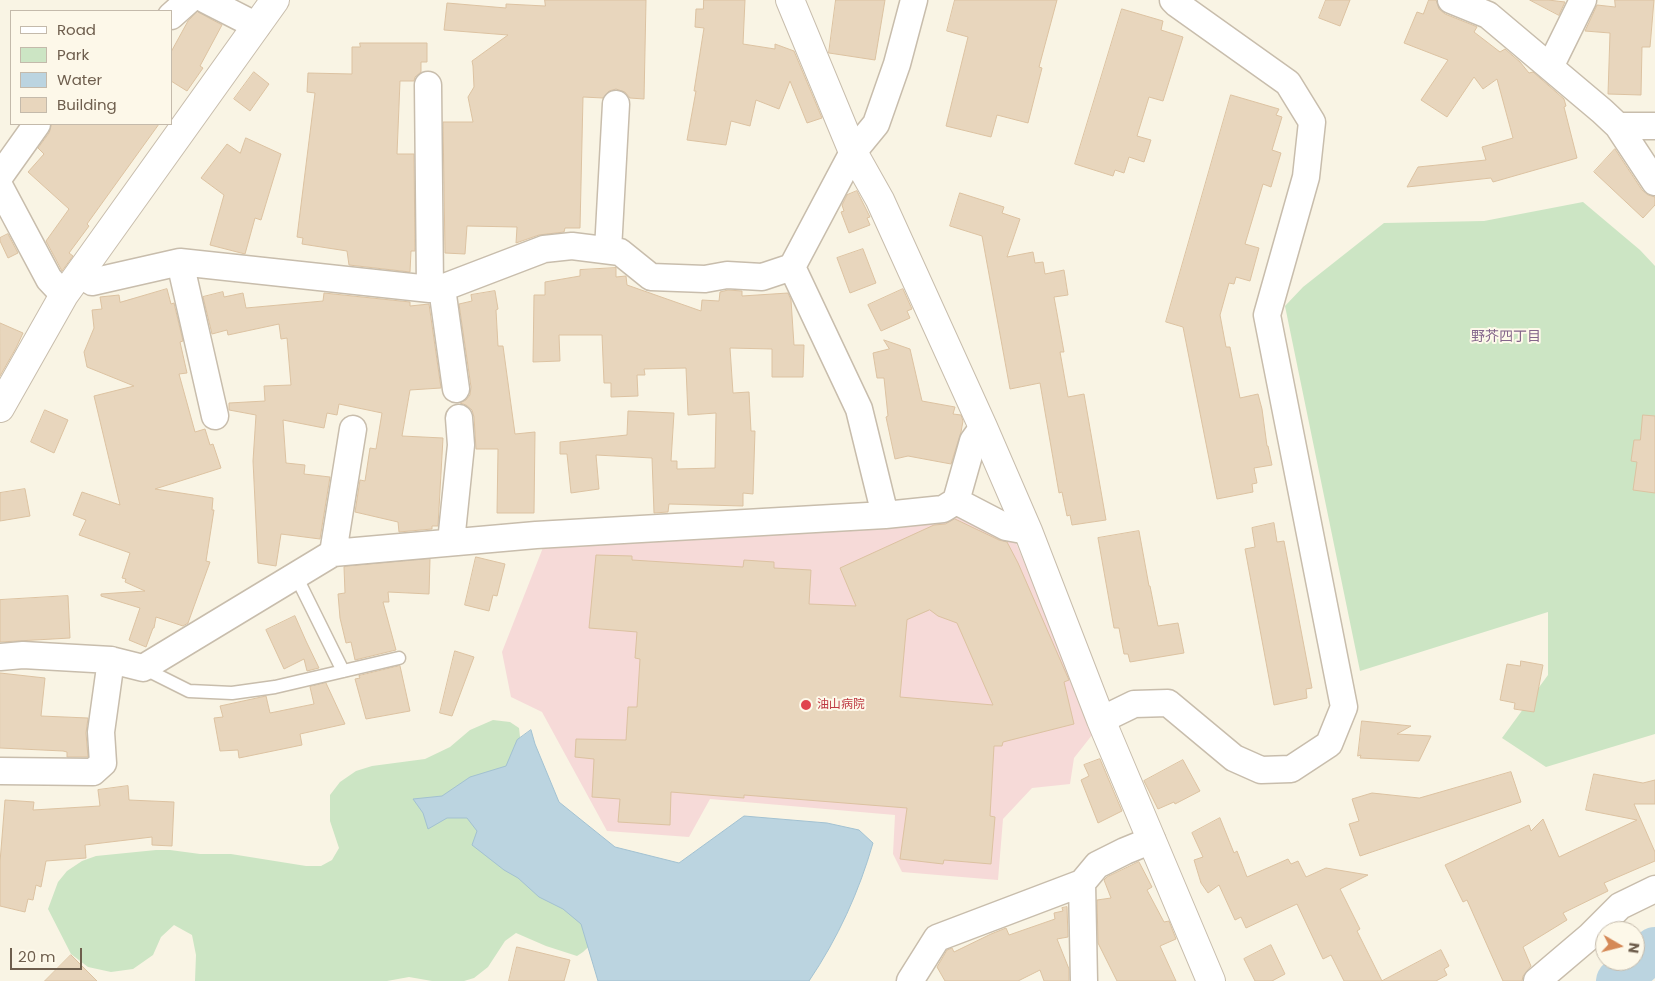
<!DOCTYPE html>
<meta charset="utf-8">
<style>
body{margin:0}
#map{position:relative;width:1655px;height:981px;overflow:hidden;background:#f9f4e4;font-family:Poppins,sans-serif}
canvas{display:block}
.legend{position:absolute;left:10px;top:10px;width:162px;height:115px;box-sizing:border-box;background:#fdf8e9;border:1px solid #c4baab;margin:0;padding:6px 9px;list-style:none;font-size:15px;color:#6e5e4d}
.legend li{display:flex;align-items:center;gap:10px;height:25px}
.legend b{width:25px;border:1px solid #c4baab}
.north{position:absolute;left:1595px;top:921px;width:50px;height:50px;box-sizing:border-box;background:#fdf8e9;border:1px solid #c4baab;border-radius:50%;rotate:98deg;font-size:14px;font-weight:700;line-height:20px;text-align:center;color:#6e5e4d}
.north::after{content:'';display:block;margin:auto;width:18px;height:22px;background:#d58957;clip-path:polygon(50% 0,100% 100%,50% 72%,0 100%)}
.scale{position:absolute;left:10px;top:948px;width:72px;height:22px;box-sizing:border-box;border:2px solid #6e5e4d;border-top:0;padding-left:6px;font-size:15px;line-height:18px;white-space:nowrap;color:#6e5e4d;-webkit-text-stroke:4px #fdf8e9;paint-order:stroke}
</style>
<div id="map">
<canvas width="1655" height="981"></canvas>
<ul class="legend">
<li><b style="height:6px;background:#fff"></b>Road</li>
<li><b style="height:14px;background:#cce5c4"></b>Park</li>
<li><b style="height:14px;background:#bbd4e0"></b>Water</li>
<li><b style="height:14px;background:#e8d6bd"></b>Building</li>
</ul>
<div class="north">N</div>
<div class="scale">20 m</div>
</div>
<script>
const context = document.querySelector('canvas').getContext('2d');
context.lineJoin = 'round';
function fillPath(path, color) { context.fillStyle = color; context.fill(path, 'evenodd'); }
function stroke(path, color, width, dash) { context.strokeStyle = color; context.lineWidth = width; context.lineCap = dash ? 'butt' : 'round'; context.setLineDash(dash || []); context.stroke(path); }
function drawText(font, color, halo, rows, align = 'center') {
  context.font = font + ' Poppins,"Noto Sans JP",sans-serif'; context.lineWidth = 4; context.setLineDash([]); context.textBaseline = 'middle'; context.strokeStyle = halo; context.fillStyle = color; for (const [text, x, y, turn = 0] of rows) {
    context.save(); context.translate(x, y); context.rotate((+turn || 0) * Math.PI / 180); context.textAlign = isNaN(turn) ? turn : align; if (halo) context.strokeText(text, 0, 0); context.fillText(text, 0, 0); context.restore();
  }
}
fillPath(new Path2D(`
 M971,515L985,518L1016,543L1096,730L1074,758L1070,784L1032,788L1003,819L998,880L902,872L893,854L895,815L710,799L689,837L607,831L542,712L511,697L502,652L544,545Z`), '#f6dad8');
fillPath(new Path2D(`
 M1583,202L1640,250L1655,266V734L1546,767L1502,738L1548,675V612L1360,671L1285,306L1303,287L1384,223L1484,221Z
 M493,720L510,722L519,728L523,762L477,814L554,889L597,939L583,952L577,956L546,946L516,933L505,941L488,967L474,978L464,981H432L409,977L387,981H195L196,955L192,935L174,925L161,937L153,955L133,969L111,972L88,967L71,954L48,909L58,882L67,871L82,861L96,856L156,850H170L200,854H231L306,866H321L332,860L339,848L330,821V795L340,782L356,771L372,766L425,759L450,747L470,730Z`), '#cce5c4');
const water = new Path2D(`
 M531,730L535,744L559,802L615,847L679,863L744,816L827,823L859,830L873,843C859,892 838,938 809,981H598L581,924L563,909L539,897L518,878L504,870L472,845L477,831L467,818H447L428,829L423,813L413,799L442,796L470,777L506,766L517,740Z`);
fillPath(water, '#bbd4e0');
stroke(water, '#a2c1d1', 1);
stroke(new Path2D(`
 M1618,981L1655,949`), '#bbd4e0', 44);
const building = new Path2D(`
 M545,0H646L644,99L630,98L625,92L616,89L609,91L603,98L583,97L580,228H565L564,232L539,235L516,243L517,227L467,226L465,254L445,253L443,122H473L468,97L474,87L473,66L472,61L508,35L444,30L447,3L506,8V4L545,6Z
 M704,0H745L743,44L775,49V44L794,51L822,118L807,123L790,81L779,109L756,100L750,126L731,121L726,145L687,140L696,91H694L704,28L695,27L696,9H703Z
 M836,0H885L875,60L829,53Z
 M955,0H1057L1039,67L1042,68L1028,123L997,115L991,137L946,126L968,37L947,31Z
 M1326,0H1350L1340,26L1319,18Z
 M1429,0H1436L1439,9L1445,14L1475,26L1477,27L1474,32L1500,52L1505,49L1520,62L1529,73L1533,72L1564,99L1566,106L1564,107L1577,158L1493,182L1491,178L1407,187L1418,167L1486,160L1482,147L1513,138L1497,79L1483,89L1474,77L1447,117L1421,100L1448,60L1404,43L1417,12L1423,14Z
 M1530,0H1548L1565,2L1559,15Z
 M1615,0H1654L1650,47H1642L1641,95L1608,94L1610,33L1585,31L1597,5L1615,7Z
 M1122,9L1163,21L1161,30L1183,37L1163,101L1149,97L1137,136L1151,140L1144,162L1129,157L1124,173L1115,170L1113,176L1075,164Z
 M198,12L222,25L200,66L203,68L187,91L171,81V52L188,21Z
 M360,43H427V62H421V72L415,77L414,81H400L397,154H414L415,251H411L410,272L349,265L347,251L302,244L303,238L297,237L315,93L307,92L308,73L352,74V47H360Z
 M254,72L269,84L250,111L234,99Z
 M1231,95L1279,109L1276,115L1282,117L1272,150L1281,153L1271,187L1263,184L1245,244L1259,248L1250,281L1236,277L1234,284L1229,283L1220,315L1226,347H1230L1240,398L1258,394L1262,409L1267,446H1268L1272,465L1254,468L1257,483L1252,484L1253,492L1217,499L1183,327L1166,322Z
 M52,124H159L87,224L89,226L69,253L73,256L62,271L46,241L69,209L28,172L44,154L38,148L49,133Z
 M246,138L281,154L261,220L255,218L245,254L210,245L224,195L201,178L227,144L240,153Z
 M1615,149L1642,190L1648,195L1655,197V205L1643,218L1594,172Z
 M857,191L870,217L867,218L870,225L849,233L841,212L844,211L842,205L847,195Z
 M960,193L1004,207L1002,213L1020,219L1007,257L1033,252L1035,263L1043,262L1045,274L1064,270L1068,295L1054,297L1064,352H1060L1068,397L1084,394L1106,520L1072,525L1070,515L1067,516L1062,492L1059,493L1040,383L1010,389L982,236L950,226Z
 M8,234L18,253L8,258L0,241V238Z
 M863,249L876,283L850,293L837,258Z
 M616,268V277L626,276L627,285L701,311L702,300L719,301L720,292L728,290L742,291V296L788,293L791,300L794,345H804L803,377H772V349L730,348L733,393L749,392L751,431H755L753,494L743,493V506L669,504L668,512L654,513L652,458L596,455L599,489L571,493L567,454H560V442L627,435L628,411L674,413L671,461H677V469L715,468L716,413L688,415L686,368L644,369L645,375H637L638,396L611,397V383H604L602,335H559L560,361L533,362L534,295H545V282L580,276V270Z
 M167,289L171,304L174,303L183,341L180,342L187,373L179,374L195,432L205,429L210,445L213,444L221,468L155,489L213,498L212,510H214L206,561L210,562L188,623L183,626L156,617L154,628H153L146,647L129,640L140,608L101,596V594L145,591L125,582L126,579L122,578L130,553L79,535L86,520L73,515L82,492L120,505L94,396L134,386L87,367L84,352L94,328L92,310L102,309L100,297L119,295L120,302Z
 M903,289L912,309L907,311L910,318L881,331L868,305Z
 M495,291L498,309L496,310L498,346H503L515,434L535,432L534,513H497L498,449H476L474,417L472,410L466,405L460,403L466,400L470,395L471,387L459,304L472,301L471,295Z
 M223,292L224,297L243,293L246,308L323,301L324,293L410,302V306L429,304L441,388L410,390L402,436L443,438L438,526H432V529L399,532L398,522L355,512L360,480L365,481L370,448L376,449L382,413L339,404L337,415L327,413L324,428L283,420L286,463L305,465L304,474L330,477L320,539L281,534L276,566L258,563L253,461L256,415L229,410V403L265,401L264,386L291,385L287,338L281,339L279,324L228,335L227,330L212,334L203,297Z
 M0,323L23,333L16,348L0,376Z
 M884,340L910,349L922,401L955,407L953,414L961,415L963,421L961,432L951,464L908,456L895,459L886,417L888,416L884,378H877L873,353L889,349Z
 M45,410L68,420L54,453L31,442Z
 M1643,415L1655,416V493L1633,490L1637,462L1631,461L1634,440H1640Z
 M25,489L30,516L0,521V493Z
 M955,519L999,540L1007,542L1018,563L1069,680L1064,682L1074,724L1003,742L1002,746H994L990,816L995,817L991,864L944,860L943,864L900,859L907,808L744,795V798L671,792L670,825L618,822L620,799L592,797L594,759L575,757L576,739L626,740L628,707H637L640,659L635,658L637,632L589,628L596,555L632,556V560L743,567L744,560L774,562V568L811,570L809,604L856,606L840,568L934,525L945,524ZM930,610L938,616L957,623L993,705L900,697L907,620Z
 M1274,523L1277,542L1284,541L1312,688L1306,689L1307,698L1274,705L1245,549L1255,547L1252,528Z
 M1139,531L1149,586H1150L1158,626L1178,623L1184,653L1130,662L1128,654H1124L1119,628H1114L1098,538Z
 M476,557L505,564L497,596L493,595L489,611L465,605Z
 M430,559L429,594L388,592L389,602H383L396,650L355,660L351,642L346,643L340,618L338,594L345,593L344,567Z
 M68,596L70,638L0,642V600Z
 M295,616L306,641L319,668L307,671L304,659L284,669L266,630Z
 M455,651L474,657L452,716L440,713Z
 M1521,661L1543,665L1534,712L1514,709L1515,703L1500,700L1507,664L1520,666Z
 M400,666L410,711L366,719L355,679L360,678L359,676Z
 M0,673L45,678L41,716L88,718L86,733L88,757H67V752L63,751L0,748Z
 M326,683L345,724L300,734L302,745L239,758L238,750L220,751L214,718L223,717L220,706L266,696L270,713L314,704L310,687Z
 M1362,721L1411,726L1397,734L1431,736L1419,761L1360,758L1361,755L1358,756Z
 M1100,759L1122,811L1098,823L1081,780L1089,776L1084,765Z
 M1183,760L1200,791L1175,804L1174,802L1158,809L1144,781Z
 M1511,772L1521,802L1360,856L1349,824L1359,821L1352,799L1372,793L1419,798Z
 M1594,774L1643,783L1655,780V804H1634L1655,852V861L1604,883L1608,891L1563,913L1567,920L1523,947L1531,966L1523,976L1522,981H1503L1467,900L1463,902L1445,865L1529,825L1531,831L1543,819L1559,857L1637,820L1586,810Z
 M128,786L129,800L174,802L172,846L152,845V837L85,845L86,858L46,861L41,887L36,885L33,900L28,899L25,912L0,906V862L5,800L34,802L33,810L100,806L98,790Z
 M1220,818L1234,853L1237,851L1247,877L1288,859L1291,864L1298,861L1306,877L1326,868L1368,875L1340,889L1360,929L1357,931L1382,981H1344L1331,955L1323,959L1297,904L1246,928L1241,917L1235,920L1219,885L1208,893L1201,883L1194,860L1203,857L1192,833Z
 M1139,862L1152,887L1147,890L1164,922L1169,921L1176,939L1160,946L1176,981H1117L1098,943L1097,900L1111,898L1104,880L1107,877Z
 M1067,907L1068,937L1057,939L1069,969V981H1044L1040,970L1018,981H945L937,967L947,950L952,948L954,952L991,934L1006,928L1009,935L1055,919L1054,913L1063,911L1062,908Z
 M1271,945L1285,974L1272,981H1255L1244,959Z
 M517,947L570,960L564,981H509Z
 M1441,950L1449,966L1444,969L1447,975L1436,981H1382Z
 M71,955L97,981H45Z`);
fillPath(building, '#e8d6bd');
stroke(building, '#dcc2a1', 1);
const service = new Path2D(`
 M296,576L343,671
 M143,668L189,691L232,693L275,687L399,658`);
const minor = new Path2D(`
 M206,0L257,26
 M1451,0L1488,15L1602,111L1618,126L1655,182
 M171,16L189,0
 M1550,67L1583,0
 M428,85L430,289
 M1618,126H1655
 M0,176L37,124
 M0,187L49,279L64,295
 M608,250L616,104
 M180,262L215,416
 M792,267L859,409L885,515
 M80,273L92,282L180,262L430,289L442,288L544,249L572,246L620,252L651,277L705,279L727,275L762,277L792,267L853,152L876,124L897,64L914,0
 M442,288L456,389
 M956,501L1006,527L1028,531
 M451,542L461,445L459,418
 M333,553L353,429
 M0,657L23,655L111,660L143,668L333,553L536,535L885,515L943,509L956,501L973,441L983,427
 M1101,720L1134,704L1168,703L1234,758L1261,770L1291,769L1329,744L1344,707L1267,315L1306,177L1312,122L1288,83L1177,4L1173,0
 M0,771L93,772L103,763L101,732L111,660
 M1082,883L1097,865L1125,851L1152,840
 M910,981L937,938L1082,883L1084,981
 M1537,981L1590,936L1620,906L1655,889`);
const tertiary = new Path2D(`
 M790,0L853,152L880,200L983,427L1028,531L1101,720L1211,981
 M0,408L64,295L275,0`);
stroke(service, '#c8bdac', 15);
stroke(minor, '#c8bdac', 29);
stroke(tertiary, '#c8bdac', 30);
stroke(service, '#fff', 12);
stroke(minor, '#fff', 26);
stroke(tertiary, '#fff', 28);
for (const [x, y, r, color] of [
 [806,705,6,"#e0444e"]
]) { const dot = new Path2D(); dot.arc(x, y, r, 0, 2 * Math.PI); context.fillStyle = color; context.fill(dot); stroke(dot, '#fdf8e9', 2); }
drawText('12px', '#be3a42', '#fdf8e9', [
 ["油山病院",817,705]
], 'left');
drawText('14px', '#84658b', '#fdf8e9', [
 ["野芥四丁目",1506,337]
]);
</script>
